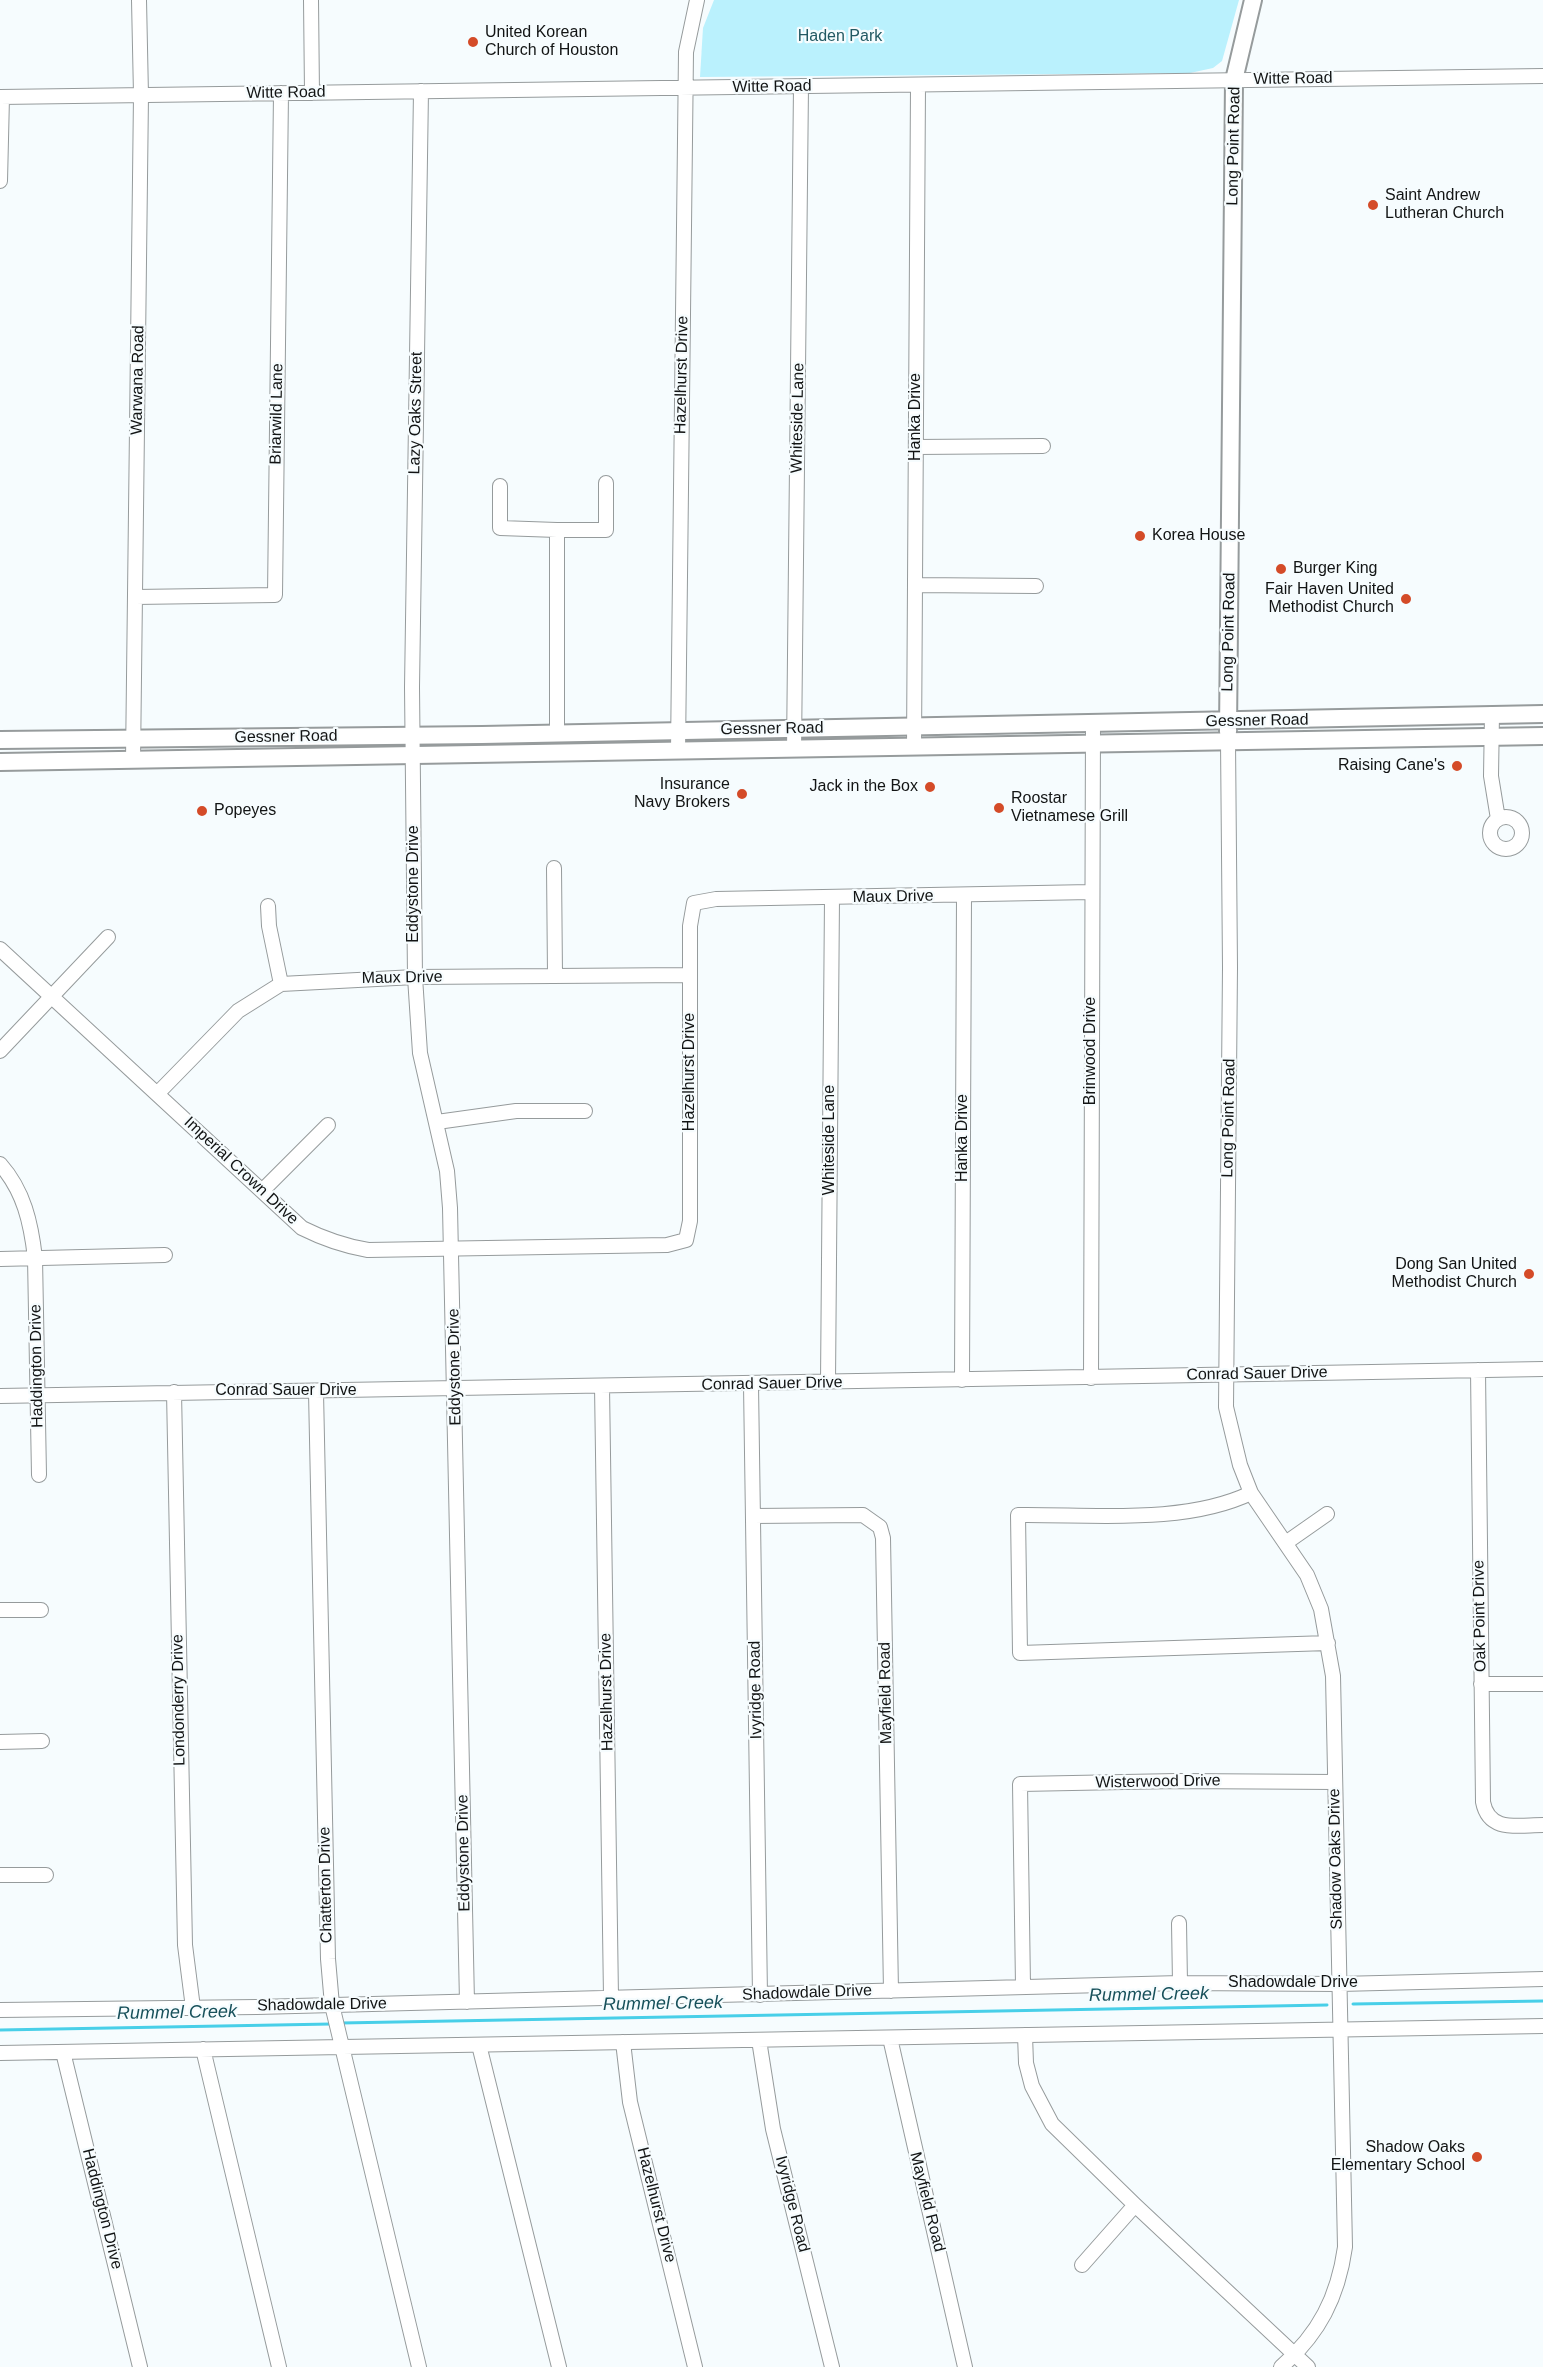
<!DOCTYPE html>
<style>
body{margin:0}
canvas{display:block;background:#f6fcfe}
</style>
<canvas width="1543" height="2367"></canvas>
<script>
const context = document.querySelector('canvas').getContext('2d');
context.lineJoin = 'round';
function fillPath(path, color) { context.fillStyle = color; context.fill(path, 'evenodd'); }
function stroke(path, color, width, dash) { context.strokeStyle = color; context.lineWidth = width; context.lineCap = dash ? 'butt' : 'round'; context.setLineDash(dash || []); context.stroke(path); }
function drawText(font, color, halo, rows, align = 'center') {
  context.font = font + ' Helvetica,sans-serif'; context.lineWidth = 4.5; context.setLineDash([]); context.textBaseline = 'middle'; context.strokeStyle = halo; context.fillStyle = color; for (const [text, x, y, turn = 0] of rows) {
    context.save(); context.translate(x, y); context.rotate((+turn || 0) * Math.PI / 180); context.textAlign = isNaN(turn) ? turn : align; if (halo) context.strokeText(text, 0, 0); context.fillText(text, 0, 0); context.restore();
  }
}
fillPath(new Path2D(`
 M714,0H1239L1222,61L1213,68L1190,73L700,77L703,28Z`), '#baf1fd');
stroke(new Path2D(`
 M1353,2004L1543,2001
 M341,2023L1327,2005
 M0,2030L331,2024`), '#48cfe8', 3);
const minor = new Path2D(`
 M311,0L312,93
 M421,91L412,687L415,977L420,1053L447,1171L450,1208L467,2002
 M0,97L1543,76
 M0,181L2,97
 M916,447L1043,446
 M500,486V528L557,530V733
 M557,530H606V483
 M915,585L1036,586
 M135,597L275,595L281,93
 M1492,714L1491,776L1498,819
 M1228,741L1230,967L1226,1407L1240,1465L1251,1493L1307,1575L1321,1609L1333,1676L1345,2247C1338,2297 1319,2334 1281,2367
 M914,747L918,86
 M794,749L801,86
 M678,751L686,52L697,0
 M133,760L141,95L139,0
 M1490 833a16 16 0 1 1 32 0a16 16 0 1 1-32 0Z
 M554,868L555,975
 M268,906L269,926L281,984
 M0,949L302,1228C324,1239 344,1246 368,1250L667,1245L686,1240L690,1221V926L694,903L716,899L1091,892
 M0,1051L108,937
 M157,1094L238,1011L281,984L415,977L690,975
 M437,1122L516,1111H585
 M0,1164C24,1191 31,1223 35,1258L39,1475
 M262,1191L328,1125
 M0,1259L165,1255
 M1478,1370L1483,1802C1489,1833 1518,1825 1543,1825
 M1091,1378L1093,724
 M962,1380L964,895
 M828,1382L832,898
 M751,1385L760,1995
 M602,1386L611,1997
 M174,1392L185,1945L193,2008
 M316,1392L328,1959L332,2005L419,2367
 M0,1396L1543,1369
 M1251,1493C1184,1525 1092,1514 1018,1515L1020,1653L1328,1643
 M753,1516L863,1515L880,1527L883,1538L891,1991
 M1287,1542L1327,1514
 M0,1610H41
 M1481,1684H1543
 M0,1742L42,1741
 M0,1875H46
 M1179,1923L1180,1983
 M1023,1986L1020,1784L1177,1781L1335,1782
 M0,2010L257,2007L1180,1983L1339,1984L1543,1979
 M1025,2035L1026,2063L1032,2086L1052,2124L1135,2205L1308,2367
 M890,2038L965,2367
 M759,2040L773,2129L832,2367
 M623,2042L630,2102L695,2367
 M479,2045L559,2367
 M203,2049L279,2367
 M63,2052L140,2367
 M0,2053L1543,2026
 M1082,2265L1135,2205`);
const major = new Path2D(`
 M1228,732L1234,80L1253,0
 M0,740L482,735L1543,714
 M0,762L1543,736`);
stroke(minor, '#969b9c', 16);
stroke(major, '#969b9c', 20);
stroke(minor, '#fff', 14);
stroke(major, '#fff', 16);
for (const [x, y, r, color] of [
 [473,42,6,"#d44b28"],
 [1373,205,6,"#d44b28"],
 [1140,536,6,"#d44b28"],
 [1281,569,6,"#d44b28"],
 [1406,599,6,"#d44b28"],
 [1457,766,6,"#d44b28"],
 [930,787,6,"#d44b28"],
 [742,794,6,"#d44b28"],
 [999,808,6,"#d44b28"],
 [202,811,6,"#d44b28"],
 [1529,1274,6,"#d44b28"],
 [1477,2157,6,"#d44b28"]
]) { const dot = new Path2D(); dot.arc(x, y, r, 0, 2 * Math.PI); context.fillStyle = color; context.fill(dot); stroke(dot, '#f6fcfe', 2); }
drawText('16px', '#121414', '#f6fcfe', [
 ["United Korean",485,33],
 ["Church of Houston",485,51],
 ["Saint Andrew",1385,196],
 ["Lutheran Church",1385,214],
 ["Korea House",1152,536],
 ["Burger King",1293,569],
 ["Fair Haven United",1394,590,"right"],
 ["Methodist Church",1394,608,"right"],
 ["Raising Cane's",1445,766,"right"],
 ["Insurance",730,785,"right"],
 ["Navy Brokers",730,803,"right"],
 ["Jack in the Box",918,787,"right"],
 ["Roostar",1011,799],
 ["Vietnamese Grill",1011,817],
 ["Popeyes",214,811],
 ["Dong San United",1517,1265,"right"],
 ["Methodist Church",1517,1283,"right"],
 ["Shadow Oaks",1465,2148,"right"],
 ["Elementary School",1465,2166,"right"]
], 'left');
drawText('16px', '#225963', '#f6fcfe', [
 ["Haden Park",840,37]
]);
drawText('16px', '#121414', '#f6fcfe', [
 ["Witte Road",1293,79,-1],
 ["Witte Road",772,87,-1],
 ["Witte Road",286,93,-1],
 ["Long Point Road",1234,146,-89],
 ["Hazelhurst Drive",682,375,-89],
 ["Warwana Road",138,380,-89],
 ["Lazy Oaks Street",416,413,-89],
 ["Briarwild Lane",277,414,-89],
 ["Hanka Drive",916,417,-90],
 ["Whiteside Lane",798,418,-89],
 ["Long Point Road",1229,632,-89],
 ["Gessner Road",1257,721,-1],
 ["Gessner Road",772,729,-1],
 ["Gessner Road",286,737,-1],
 ["Eddystone Drive",414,884,-90],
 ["Maux Drive",893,897,-1],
 ["Maux Drive",402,978,-1],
 ["Brinwood Drive",1091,1051,-90],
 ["Hazelhurst Drive",690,1072,-90],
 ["Long Point Road",1229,1118,-89],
 ["Hanka Drive",963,1138,-90],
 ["Whiteside Lane",830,1140,-90],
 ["Imperial Crown Drive",241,1171,43],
 ["Haddington Drive",37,1366,-91],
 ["Eddystone Drive",455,1367,-91],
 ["Conrad Sauer Drive",1257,1374,-1],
 ["Conrad Sauer Drive",772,1384,-1],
 ["Conrad Sauer Drive",286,1391],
 ["Oak Point Drive",1480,1616,-91],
 ["Ivyridge Road",756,1690,-91],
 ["Hazelhurst Drive",607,1692,-91],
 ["Mayfield Road",886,1693,-91],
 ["Londonderry Drive",179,1700,-91],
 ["Wisterwood Drive",1158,1782,-1],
 ["Eddystone Drive",464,1853,-91],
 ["Shadow Oaks Drive",1336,1859,-91],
 ["Chatterton Drive",326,1885,-91],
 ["Shadowdale Drive",1293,1983],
 ["Shadowdale Drive",807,1993,-2],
 ["Shadowdale Drive",322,2005,-1],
 ["Mayfield Road",927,2202,76],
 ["Ivyridge Road",792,2204,76],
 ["Hazelhurst Drive",656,2205,76],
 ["Haddington Drive",102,2209,76]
]);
drawText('italic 18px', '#18515b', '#f6fcfe', [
 ["Rummel Creek",1149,1995,-1],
 ["Rummel Creek",663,2004,-1],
 ["Rummel Creek",177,2013,-1]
]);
</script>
